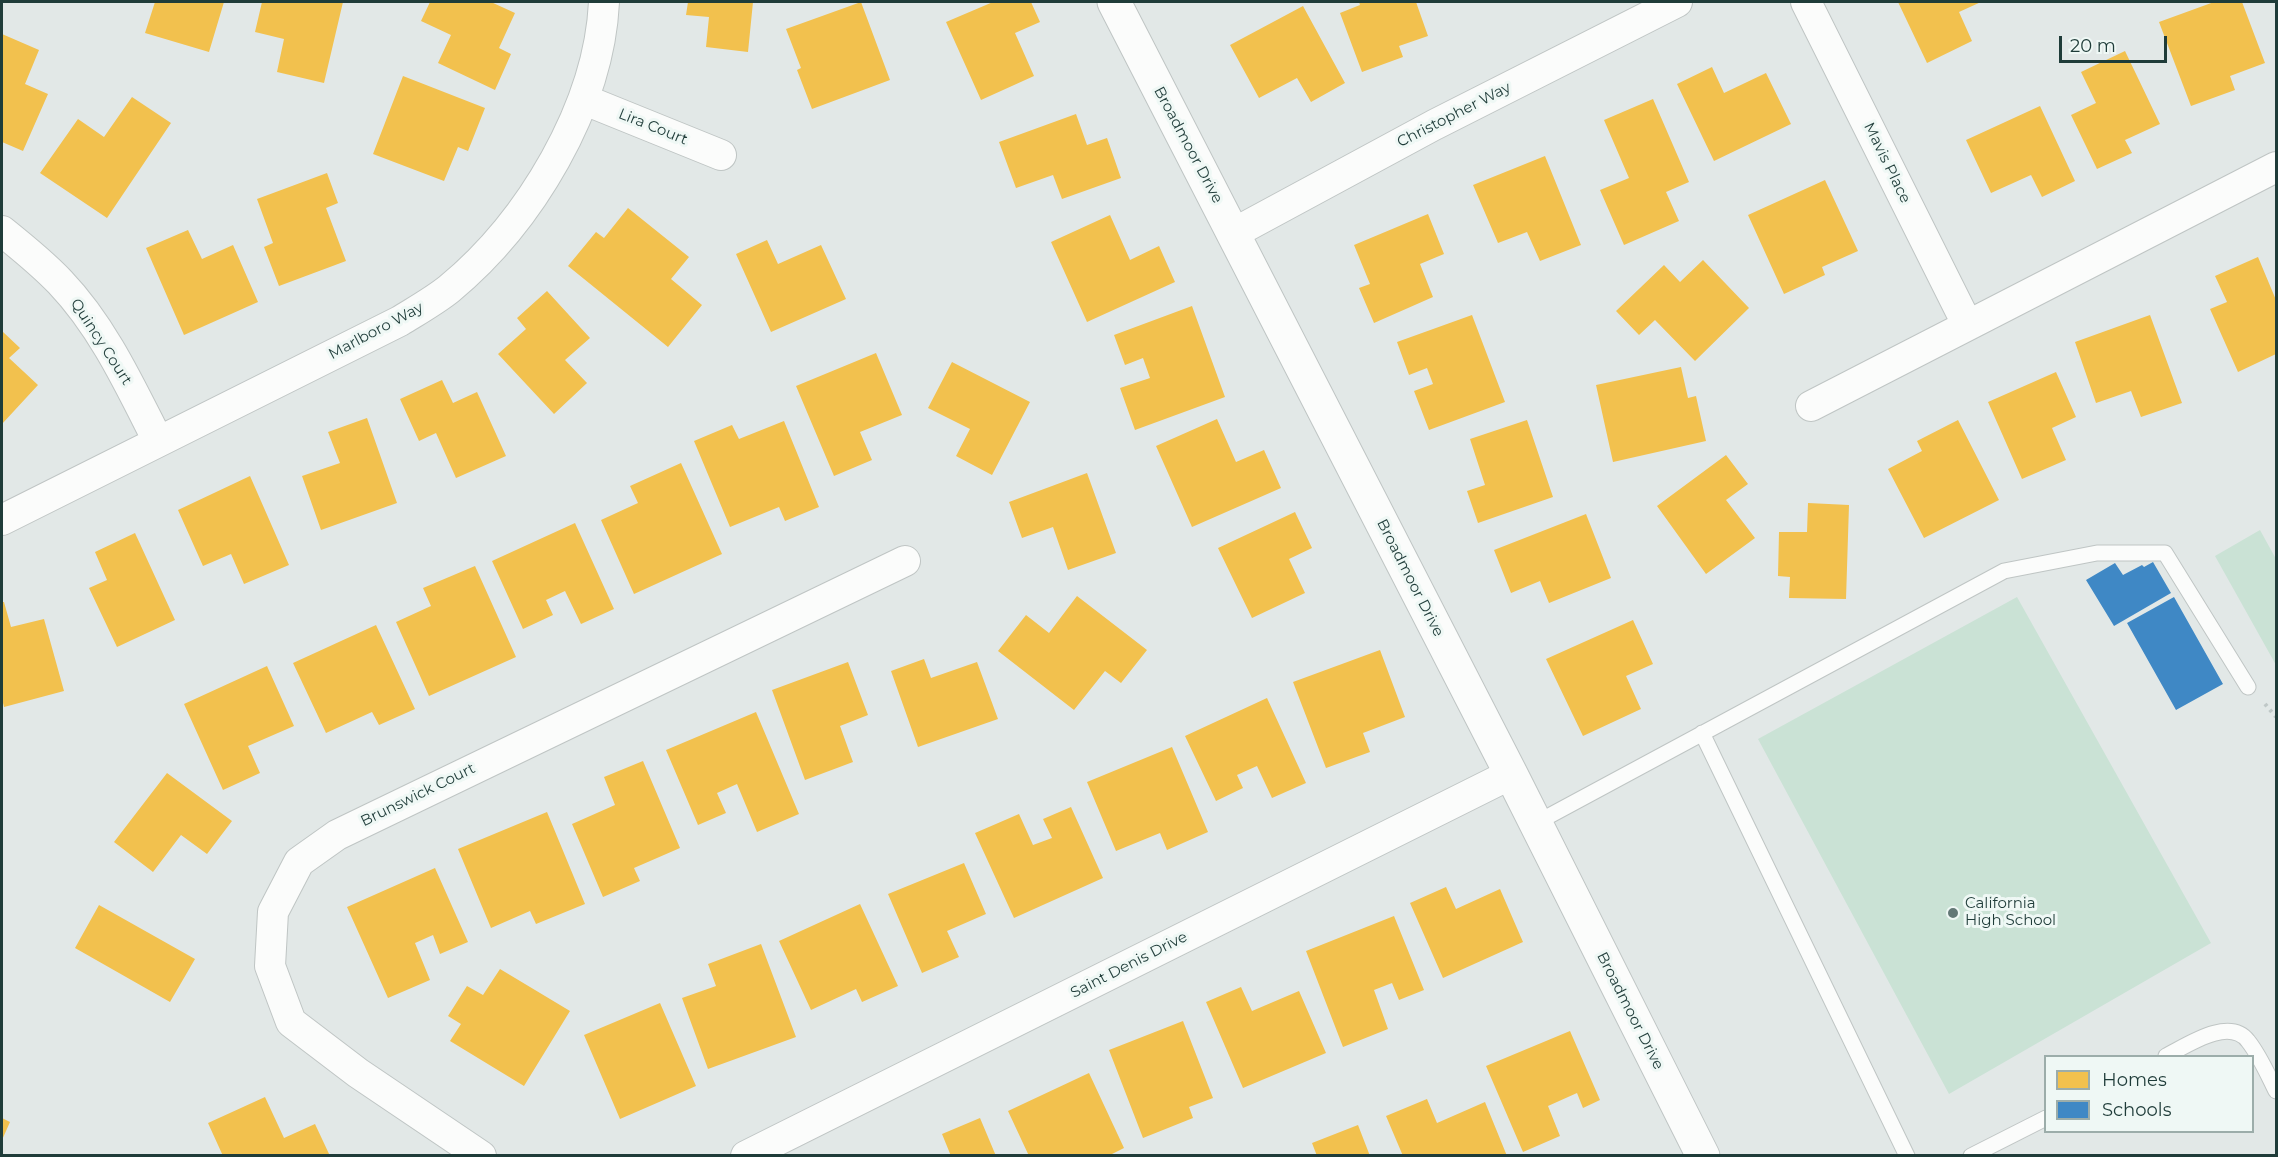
<!DOCTYPE html>
<style>
body{margin:0}
#map{position:relative;width:2278px;height:1157px;overflow:hidden;background:#e2e8e7;font-family:Montserrat,sans-serif}
canvas{display:block}
.frame{position:absolute;inset:0;border:3px solid #1f3c39;pointer-events:none}
.legend{position:absolute;left:2044px;top:1055px;width:210px;height:78px;box-sizing:border-box;background:#eff8f5;border:2px solid #9cadaa;margin:0;padding:8px 10px;list-style:none;font-size:18px;color:#1f3c39}
.legend li{display:flex;align-items:center;gap:12px;height:30px}
.legend b{width:30px;border:2px solid #9cadaa}
.scale{position:absolute;left:2059px;top:36px;width:108px;height:27px;box-sizing:border-box;border:3px solid #1f3c39;border-top:0;padding-left:8px;font-size:18px;line-height:21px;white-space:nowrap;color:#1f3c39;-webkit-text-stroke:4px #eff8f5;paint-order:stroke}
</style>
<div id="map">
<canvas width="2278" height="1157"></canvas>
<div class="frame"></div>
<ul class="legend">
<li><b style="height:16px;background:#f2c14e"></b>Homes</li>
<li><b style="height:16px;background:#3f88c5"></b>Schools</li>
</ul>
<div class="scale">20 m</div>
</div>
<script>
const context = document.querySelector('canvas').getContext('2d');
context.lineJoin = 'round';
function fillPath(path, color) { context.fillStyle = color; context.fill(path, 'evenodd'); }
function stroke(path, color, width, dash) { context.strokeStyle = color; context.lineWidth = width; context.lineCap = dash ? 'butt' : 'round'; context.setLineDash(dash || []); context.stroke(path); }
function drawText(font, color, halo, rows, align = 'center') {
  context.font = font + ' Montserrat,sans-serif'; context.lineWidth = 6; context.setLineDash([]); context.textBaseline = 'middle'; context.strokeStyle = halo; context.fillStyle = color; for (const [text, x, y, turn = 0] of rows) {
    context.save(); context.translate(x, y); context.rotate((+turn || 0) * Math.PI / 180); context.textAlign = isNaN(turn) ? turn : align; if (halo) context.strokeText(text, 0, 0); context.fillText(text, 0, 0); context.restore();
  }
}
fillPath(new Path2D(`
 M2260,530L2276,559V665L2215,556Z
 M2017,597L2211,943L1949,1094L1758,739Z`), '#cae2d5');
fillPath(new Path2D(`
 M155,2H224L209,52L145,33Z
 M262,2H343L324,83L277,72L284,39L255,32Z
 M430,2H491L515,13L499,48L511,54L495,90L438,63L451,35L421,21Z
 M688,2H753L748,52L706,47L709,17L686,15Z
 M861,2L890,80L812,109L797,70L801,68L786,29Z
 M993,2H1031L1040,22L1015,33L1034,76L981,100L946,22Z
 M1359,2H1416L1428,36L1399,46L1403,57L1362,72L1340,13L1360,5Z
 M1898,2H1981L1959,12L1972,41L1927,63Z
 M2214,2H2242L2265,63L2230,76L2235,90L2191,106L2159,22Z
 M1303,6L1345,83L1311,102L1297,78L1259,98L1230,45Z
 M2,34L39,50L25,84L48,94L23,151L2,142Z
 M2125,51L2160,124L2125,140L2132,153L2097,169L2071,115L2096,103L2081,72Z
 M1712,67L1724,93L1766,73L1791,124L1714,161L1677,84Z
 M403,76L485,108L468,151L458,147L444,181L373,154Z
 M132,97L171,123L107,218L40,173L78,119L104,137Z
 M1653,99L1689,182L1666,192L1679,221L1624,245L1600,190L1629,178L1604,120Z
 M2040,106L2075,181L2042,197L2031,175L1991,193L1966,140Z
 M1076,114L1087,145L1107,138L1121,178L1062,199L1053,175L1016,188L999,142Z
 M1545,156L1581,245L1540,261L1527,232L1498,243L1473,185Z
 M327,173L338,203L326,208L346,261L279,286L264,247L273,243L257,199Z
 M1825,180L1858,251L1822,267L1825,275L1784,294L1748,215Z
 M628,208L689,257L671,279L702,305L668,347L568,266L596,232L604,238Z
 M1428,214L1444,254L1420,264L1433,297L1374,323L1359,288L1370,284L1354,245Z
 M1110,215L1130,260L1159,246L1175,282L1087,322L1051,242Z
 M188,230L202,259L233,245L258,302L184,335L146,248Z
 M767,240L778,264L821,245L846,299L771,332L736,254Z
 M2258,257L2276,300V354L2238,372L2210,309L2227,302L2215,276Z
 M1703,260L1749,308L1695,361L1655,320L1639,335L1616,311L1664,265L1680,282Z
 M547,291L590,338L565,360L587,383L554,414L498,354L526,329L517,318Z
 M1192,306L1225,397L1135,430L1120,388L1150,378L1143,358L1125,365L1114,335Z
 M1472,315L1505,402L1429,430L1414,391L1433,384L1427,368L1409,375L1397,342Z
 M2150,315L2182,403L2141,417L2131,391L2096,403L2075,342Z
 M2,331L20,348L9,358L38,385L2,424Z
 M876,353L902,415L860,432L872,460L834,476L796,386Z
 M952,362L1030,402L992,475L956,456L970,429L928,408Z
 M1681,367L1688,398L1696,396L1706,441L1613,462L1596,385Z
 M2056,372L2076,417L2052,428L2066,460L2022,479L1988,402Z
 M442,380L453,403L477,392L506,456L456,478L436,433L419,441L400,399Z
 M367,418L397,503L321,530L302,476L340,463L328,432Z
 M1217,419L1236,462L1264,450L1281,488L1192,527L1156,446Z
 M1527,420L1553,497L1478,523L1467,491L1485,485L1470,439Z
 M1958,420L1999,500L1924,538L1888,469L1922,451L1917,441Z
 M784,421L819,507L785,521L779,507L730,527L694,441L732,425L739,439Z
 M1726,455L1748,484L1726,500L1755,538L1706,574L1657,506Z
 M681,463L722,554L634,594L601,520L638,503L630,486Z
 M1087,473L1116,553L1068,570L1053,527L1022,538L1009,502Z
 M250,476L289,565L244,584L231,554L203,566L178,510Z
 M1808,503L1849,505L1846,599L1789,598L1790,577L1778,576L1779,532H1807Z
 M1295,512L1312,548L1289,559L1305,593L1252,618L1218,548Z
 M1586,514L1611,578L1549,603L1540,581L1511,593L1494,550Z
 M575,523L614,609L581,624L565,591L546,600L553,615L523,629L492,561Z
 M135,533L175,620L117,647L89,588L107,580L95,552Z
 M475,566L516,657L429,696L396,622L431,606L423,588Z
 M1077,596L1147,650L1121,683L1105,671L1074,710L998,651L1026,615L1049,633Z
 M2,602H4L11,627L44,619L64,691L4,707L2,699Z
 M1633,620L1653,664L1626,676L1641,709L1583,736L1546,659Z
 M376,625L415,709L379,725L372,712L326,733L293,663Z
 M1380,650L1405,717L1363,733L1370,752L1326,768L1293,682Z
 M924,659L931,678L977,662L998,719L918,747L891,671Z
 M848,662L868,715L840,726L853,762L805,780L772,690Z
 M267,666L294,726L248,746L260,773L223,790L184,704Z
 M1267,698L1306,783L1272,798L1257,766L1237,775L1243,788L1216,801L1185,736Z
 M756,712L799,814L757,832L737,784L717,793L726,813L698,825L666,750Z
 M1172,747L1208,832L1167,850L1160,833L1116,851L1087,782Z
 M643,761L680,848L634,868L640,881L603,897L572,824L615,805L604,777Z
 M167,773L232,821L207,854L181,835L153,872L114,842Z
 M1071,807L1103,878L1014,918L975,833L1019,814L1033,845L1052,838L1043,819Z
 M547,812L585,904L536,924L530,911L491,928L458,849Z
 M964,863L986,914L947,931L959,957L922,973L888,894Z
 M435,868L468,942L440,954L433,935L415,943L430,980L388,998L347,907Z
 M1446,887L1456,909L1500,889L1523,942L1443,978L1410,903Z
 M860,904L898,986L862,1002L856,989L811,1010L779,941Z
 M99,905L195,959L170,1002L75,948Z
 M1394,916L1424,990L1399,1000L1392,983L1374,990L1388,1029L1343,1047L1306,951Z
 M761,944L796,1037L708,1069L682,998L716,986L708,964Z
 M500,969L570,1011L524,1086L450,1041L461,1024L448,1016L467,986L483,995Z
 M1241,987L1252,1011L1299,991L1326,1053L1243,1088L1206,1002Z
 M660,1003L696,1086L620,1119L584,1035Z
 M1183,1021L1213,1098L1189,1107L1193,1118L1143,1138L1109,1050Z
 M1570,1031L1600,1100L1583,1108L1577,1093L1548,1106L1560,1136L1523,1152L1486,1066Z
 M1089,1073L1124,1148L1108,1156H1029L1008,1111Z
 M265,1097L284,1138L315,1124L330,1156H223L208,1123Z
 M1427,1099L1437,1123L1485,1102L1507,1156H1403L1386,1116Z
 M2,1118L10,1122L2,1140Z
 M980,1118L996,1156H951L942,1134Z
 M1358,1125L1370,1156H1317L1312,1143Z`), '#f2c14e');
fillPath(new Path2D(`
 M2153,562L2171,593L2114,626L2086,580L2115,563L2123,575L2142,565L2144,567Z
 M2174,597L2223,684L2176,710L2127,623Z`), '#3f88c5');
const service = new Path2D(`
 M1702,733L1907,1156
 M1536,823L2004,571L2097,553H2165L2248,687
 M2166,1056C2186,1046 2229,1016 2248,1041C2260,1056 2268,1075 2276,1091
 M1971,1156L2046,1118`);
const minor = new Path2D(`
 M1806,2L1967,324
 M585,100L721,155
 M2,231C22,247 42,263 60,282C103,327 130,386 158,441
 M1234,233L1434,125L1677,2
 M1811,406L2276,167
 M2,520L400,321C416,311 434,301 449,289C530,222 599,107 604,2
 M481,1156L358,1073L291,1022L270,966L273,912L299,862L337,835L905,561
 M746,1156L1511,774`);
const tertiary = new Path2D(`
 M1114,2L1511,774L1703,1156`);
stroke(service, '#bfc5c4', 17);
stroke(minor, '#bfc5c4', 32);
stroke(tertiary, '#bfc5c4', 35);
stroke(new Path2D(`
 M2265,704L2276,717`), '#bfc8c7', 4, [3, 4.5]);
stroke(service, '#fbfcfb', 15);
stroke(minor, '#fbfcfb', 30);
stroke(tertiary, '#fbfcfb', 33);
for (const [x, y, r, color] of [
 [1953,913,6,"#637876"]
]) { const dot = new Path2D(); dot.arc(x, y, r, 0, 2 * Math.PI); context.fillStyle = color; context.fill(dot); stroke(dot, '#eff8f5', 2); }
drawText('15px', '#1f3c39', '#eff8f5', [
 ["Christopher Way",1454,115,-27],
 ["Lira Court",653,127,22],
 ["Broadmoor Drive",1188,145,62],
 ["Mavis Place",1887,163,64],
 ["Marlboro Way",376,331,-28],
 ["Quincy Court",101,342,57],
 ["Broadmoor Drive",1410,578,63],
 ["Brunswick Court",418,795,-26],
 ["Saint Denis Drive",1129,965,-27],
 ["Broadmoor Drive",1630,1011,63]
]);
drawText('15px', '#1f3c39', '#eff8f5', [
 ["California",1965,904],
 ["High School",1965,921]
], 'left');
</script>
